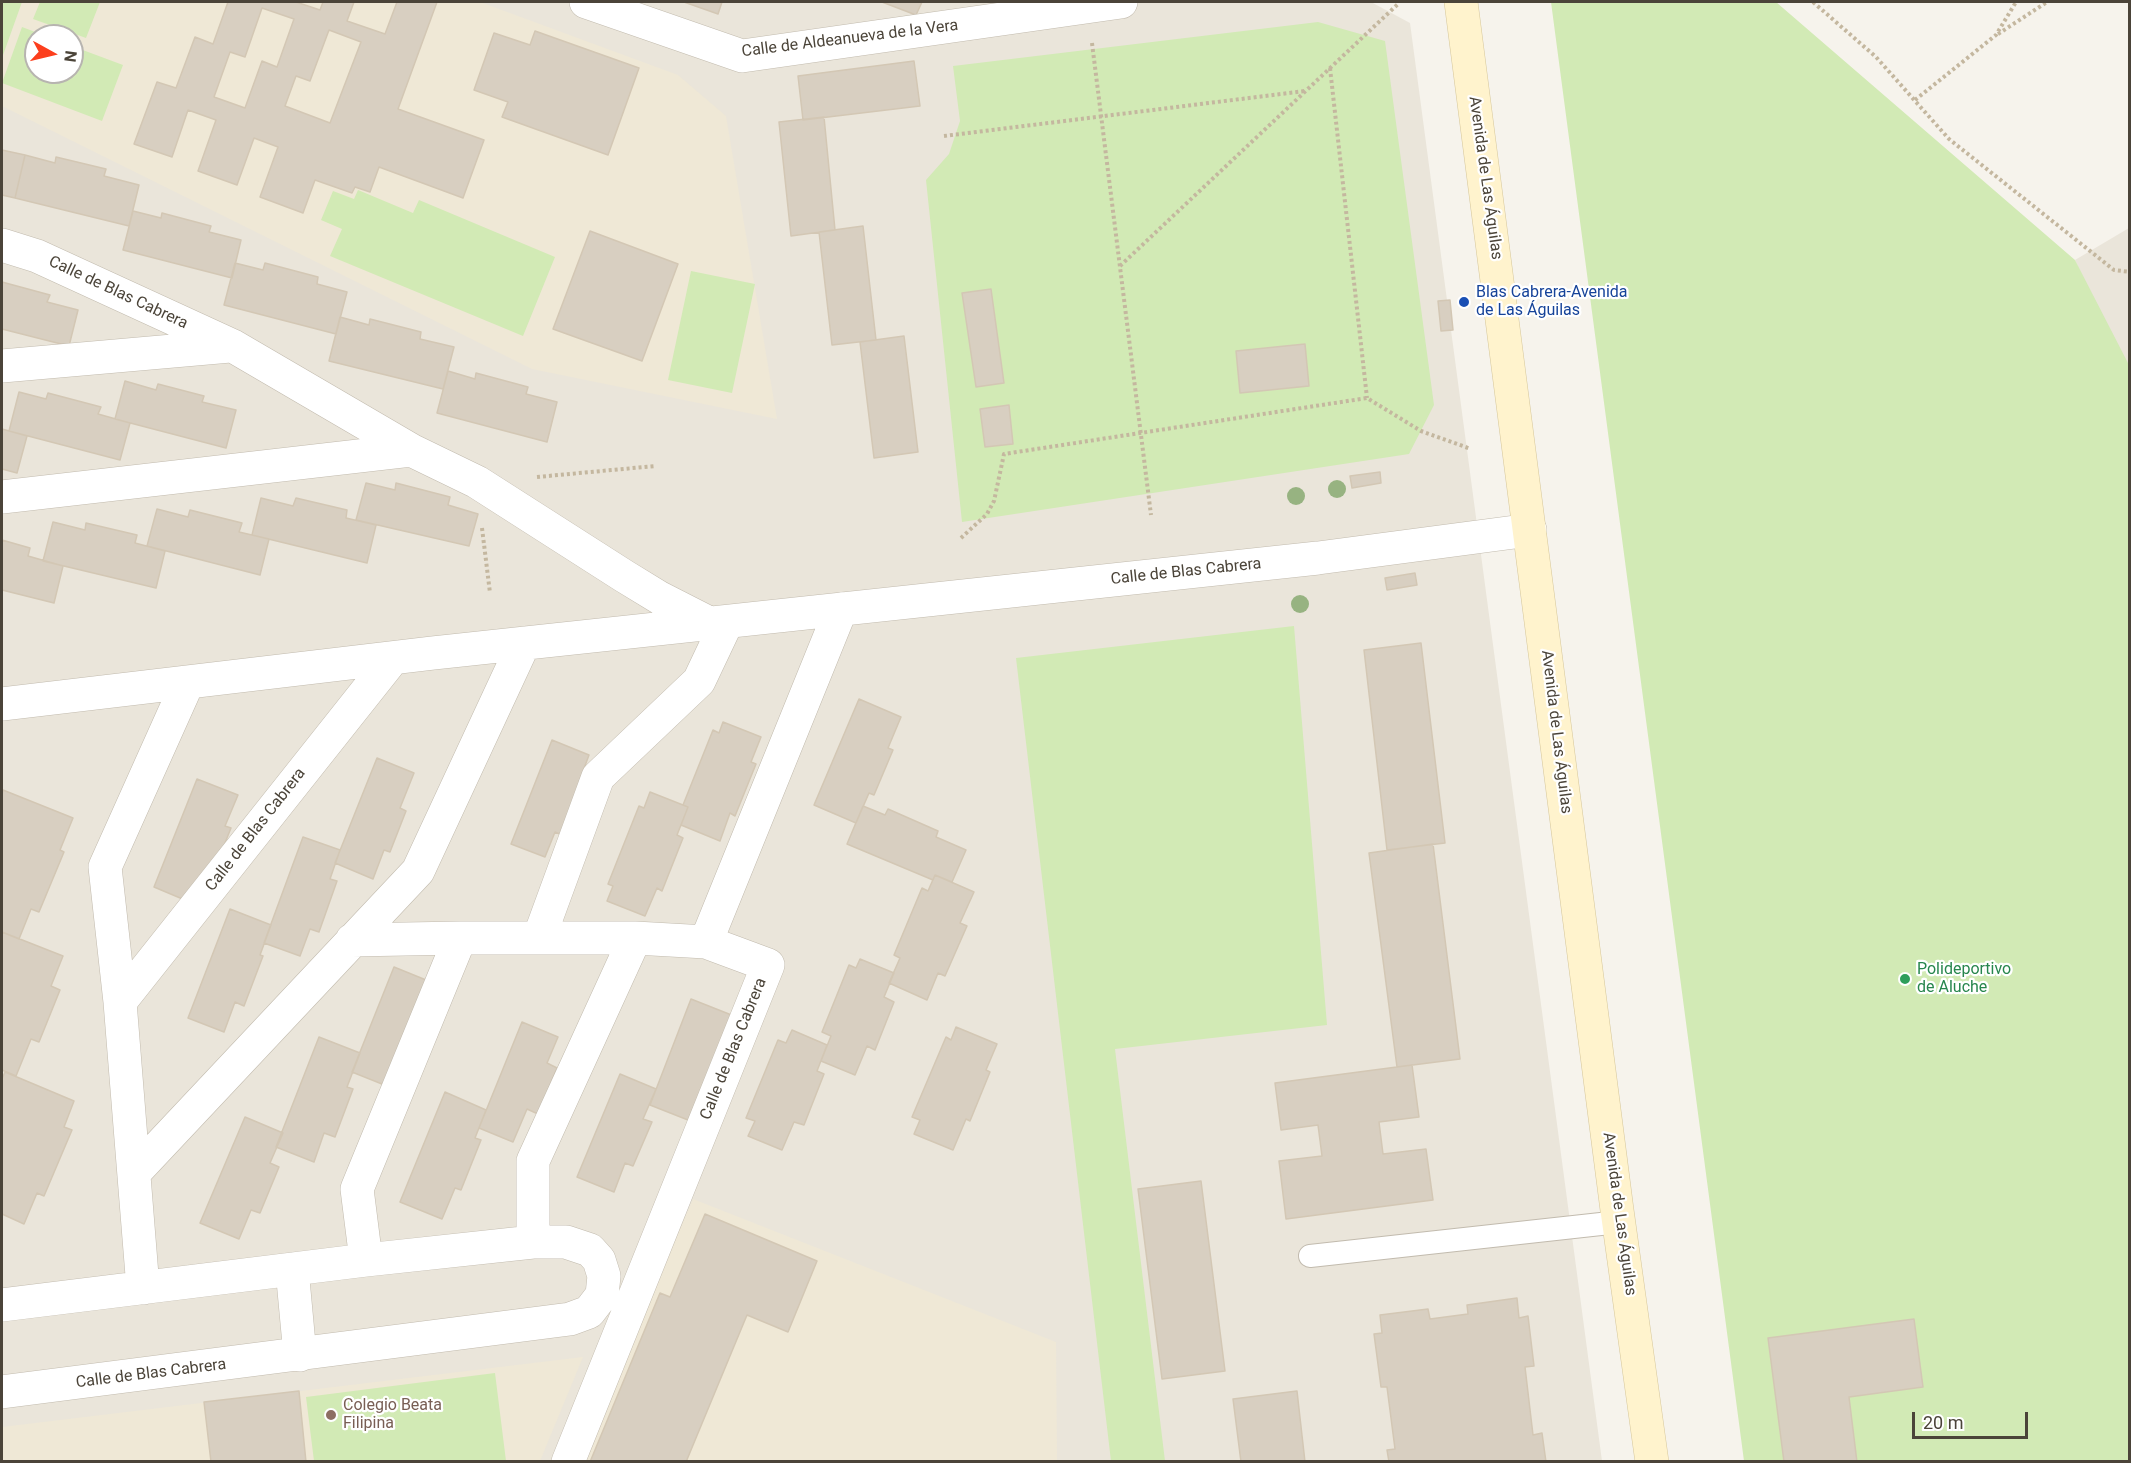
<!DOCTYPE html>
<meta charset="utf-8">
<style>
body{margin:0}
#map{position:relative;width:2131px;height:1463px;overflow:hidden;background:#f6f3ec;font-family:Roboto,sans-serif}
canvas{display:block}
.frame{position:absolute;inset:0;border:3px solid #4b4439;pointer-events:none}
.north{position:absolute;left:24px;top:24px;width:60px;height:60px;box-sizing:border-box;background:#fff;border:2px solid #b7b4b0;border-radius:50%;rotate:98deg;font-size:16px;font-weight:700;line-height:24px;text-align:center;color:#4b4439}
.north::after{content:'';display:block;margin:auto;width:21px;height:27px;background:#fc3f1d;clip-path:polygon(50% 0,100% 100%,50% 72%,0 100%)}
.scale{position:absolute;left:1912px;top:1412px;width:116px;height:27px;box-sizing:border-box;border:3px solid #4b4439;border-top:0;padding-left:8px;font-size:18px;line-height:21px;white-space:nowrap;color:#4b4439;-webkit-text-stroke:4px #fff;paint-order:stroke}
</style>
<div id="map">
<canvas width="2131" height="1463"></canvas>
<div class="frame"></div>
<div class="north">N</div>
<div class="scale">20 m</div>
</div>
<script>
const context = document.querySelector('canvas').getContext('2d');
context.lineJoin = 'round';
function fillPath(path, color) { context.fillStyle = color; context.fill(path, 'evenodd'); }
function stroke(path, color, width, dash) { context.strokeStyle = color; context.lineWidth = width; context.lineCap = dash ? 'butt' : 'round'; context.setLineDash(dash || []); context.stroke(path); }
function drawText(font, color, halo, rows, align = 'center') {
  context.font = font + ' Roboto,sans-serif'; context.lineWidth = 4.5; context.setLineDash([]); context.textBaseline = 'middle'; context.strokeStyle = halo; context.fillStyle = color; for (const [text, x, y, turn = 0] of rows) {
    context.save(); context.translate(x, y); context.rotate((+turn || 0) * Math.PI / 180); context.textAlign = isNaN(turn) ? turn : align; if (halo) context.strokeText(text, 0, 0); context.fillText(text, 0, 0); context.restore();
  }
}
fillPath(new Path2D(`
 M2,2H1371L1410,23L1602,1461L2,1462ZM36,36H72V72H36Z
 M2129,228V381L2075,260Z`), '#eae5da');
fillPath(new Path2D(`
 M2,2H480L678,75L726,116L777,419L532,369L2,106ZM36,36H72V72H36Z
 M693,1199L1056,1342L1057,1461L578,1462Z
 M583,1357L540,1461H2V1427Z`), '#efe8d6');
fillPath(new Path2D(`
 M2,2H22L2,58Z
 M40,2H100L86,38L33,19Z
 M1551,2H1776L2075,260L2129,365V1461H1744Z
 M1318,22L1385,41L1434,405L1409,454L962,522L926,180L949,154L960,121L953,66Z
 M22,27L46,36H36V72H72V46L123,65L102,121L2,83Z
 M358,190L413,213L419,200L555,257L523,336L330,256L342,229L321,220L333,191L354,199Z
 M691,271L755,284L732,393L668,380Z
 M1294,626L1327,1025L1115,1049L1165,1461H1111L1016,658Z
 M495,1373L506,1461H314L306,1397Z`), '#d2eab5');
const building = new Path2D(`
 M228,2H296L320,10L323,2H354L347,21L385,34L397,2H437L398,109L484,140L463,198L379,167L370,192L355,187L352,193L315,180L303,213L260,197L278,147L254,138L237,185L198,171L216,120L188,110L172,157L134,144L157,82L176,88L195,37L213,44ZM262,8L294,19L277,67L262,61L245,108L214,97L230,52L245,57ZM329,30L361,42L330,123L285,106L296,76L310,81Z
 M684,2H722L718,14Z
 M882,2H922L916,15Z
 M535,31L639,68L608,155L502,117L508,102L474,90L494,33L530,45Z
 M914,61L920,106L803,120L798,76Z
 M824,117L835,230L791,236L779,122Z
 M2,150L25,155L15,198L2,195Z
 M25,155L55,163L56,157L106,169L104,176L139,185L129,226L15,198Z
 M133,211L161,218L162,213L211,226L209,232L241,240L232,278L123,250Z
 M863,226L876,340L832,345L819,232Z
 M590,231L678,264L642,361L553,329Z
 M235,263L263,270L265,263L318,277L317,284L347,292L336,334L224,305Z
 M2,282L50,295L47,302L78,310L69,346L2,329Z
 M991,289L1004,383L976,387L962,293Z
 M1450,300L1453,330L1441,331L1438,301Z
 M340,317L369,325L370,319L421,332L420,339L454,347L443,389L329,361Z
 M904,336L918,452L874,458L860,342Z
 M1305,344L1309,386L1240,393L1236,351Z
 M448,371L475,379L476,373L528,387L526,394L557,402L547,442L437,413Z
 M125,381L156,390L158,384L204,396L202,402L236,410L226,448L115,419Z
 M19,392L46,399L48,393L101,407L98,414L130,423L120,460L9,431Z
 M1009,405L1013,444L985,447L980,409Z
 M2,429L27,436L17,473L2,469Z
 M1380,472L1381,483L1352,488L1350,476Z
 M366,483L395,490L396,483L450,497L448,505L478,514L469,546L356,520Z
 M261,498L293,506L296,498L347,510L346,518L376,525L367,563L252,535Z
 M157,509L188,517L190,510L242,523L239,532L269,539L260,575L147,546Z
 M53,522L85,530L86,523L137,535L135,543L165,551L156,588L43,561Z
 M2,540L30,548L28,556L63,566L54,603L2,590Z
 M1415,573L1417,585L1387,590L1385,578Z
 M1421,643L1445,843L1387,850L1364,650Z
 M859,699L901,717L888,748L893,750L874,795L869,793L856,823L814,805Z
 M723,722L761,737L751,762L756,764L735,816L730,813L720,841L681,825L688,807L683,805L713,730L719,733Z
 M552,740L589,755L579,782L584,784L564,836L555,832L545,857L511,844Z
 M377,758L414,773L400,808L406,811L390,852L384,850L373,879L335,863Z
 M197,779L238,795L225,826L231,828L212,875L192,903L154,887Z
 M3,790L73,818L60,850L64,852L39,912L31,909L19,939L2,932V795Z
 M650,792L688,807L677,835L683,838L662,891L657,888L645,916L607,901L613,886L608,884L639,806L644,808Z
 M863,806L885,815L888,809L938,831L936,837L966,850L952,882L935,875L933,880L847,844Z
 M303,837L340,850L330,879L337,881L319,932L310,929L300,956L264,943Z
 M1433,844L1460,1059L1397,1067L1369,853Z
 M935,875L974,892L960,923L967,926L945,976L938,973L927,1000L889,983L900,958L894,955L922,888L928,891Z
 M230,909L271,925L260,955L263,956L244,1006L235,1002L224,1032L188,1018Z
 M2,932L63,956L51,986L60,990L39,1042L31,1039L16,1076L2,1070Z
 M860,959L894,973L884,997L894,1002L875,1050L867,1046L855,1075L821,1061L831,1036L822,1032L849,965L856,968Z
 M394,967L431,982L387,1086L352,1072Z
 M691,999L734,1016L688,1120L650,1105Z
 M522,1022L558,1037L547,1063L557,1068L538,1114L527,1109L513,1142L479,1128Z
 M956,1027L997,1044L986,1070L990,1072L970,1121L966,1119L953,1150L914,1134L920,1120L912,1117L946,1037L951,1040Z
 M792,1030L827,1045L817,1071L824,1074L804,1125L794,1122L782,1150L748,1136L755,1121L746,1118L778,1040L786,1043Z
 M319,1037L360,1053L347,1087L353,1089L335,1137L324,1133L314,1162L276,1147Z
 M1412,1065L1419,1117L1379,1122L1383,1154L1426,1149L1433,1200L1286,1219L1279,1161L1322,1156L1318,1125L1281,1130L1275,1083Z
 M5,1072L74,1101L64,1127L72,1130L44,1196L37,1193L24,1224L2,1214V1079Z
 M620,1074L656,1089L643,1119L652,1122L633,1166L625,1163L614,1192L577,1177Z
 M445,1092L486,1110L475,1138L481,1140L461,1190L455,1188L442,1219L400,1202Z
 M245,1117L283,1133L270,1163L279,1167L260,1213L251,1210L239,1239L200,1223Z
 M1201,1181L1225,1371L1162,1379L1138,1189Z
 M705,1214L817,1261L788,1332L747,1315L686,1462H590L660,1293L670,1297Z
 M1517,1298L1519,1318L1528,1316L1534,1366L1525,1367L1533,1435L1542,1433L1546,1462H1389L1387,1450L1395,1449L1387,1387H1381L1374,1334L1382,1333L1380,1315L1428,1309L1430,1319L1468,1314L1467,1305Z
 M1914,1319L1923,1387L1849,1397L1857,1462H1784L1768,1338Z
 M299,1391L306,1462H211L204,1402Z
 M1297,1391L1305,1462H1241L1233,1399Z`);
fillPath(building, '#d8cfc1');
stroke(building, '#d3c7b4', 1.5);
const lane = new Path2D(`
 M1310,1256L1619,1222`);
const street = new Path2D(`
 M586,2L742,56L1121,2
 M2,245L37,256L233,346L411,450L477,482L624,576L660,598L709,623
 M2,366L230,346
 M2,497L411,450
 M2,704L433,653L1318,558L1530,530
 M539,938L598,777L699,681L727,622
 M635,938L706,942
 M352,940L460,938
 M120,1002L105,867L188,682
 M135,1172L418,871L524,643
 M366,1260L357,1189L460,938H635L533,1161V1242
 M292,1269L300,1355
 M143,1288L120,1002L393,658
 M2,1305L366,1260L533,1242H566L590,1250L599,1260L604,1276L602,1295L589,1312L570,1319L2,1392
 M568,1462L768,965L706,942L841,609`);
const secondary = new Path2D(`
 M1461,2L1617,1210L1652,1462`);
stroke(lane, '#c2bbae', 24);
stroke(street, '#c2bbae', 34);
stroke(secondary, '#d6c79b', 34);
stroke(new Path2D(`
 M1813,2L1876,57L1949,139L2114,270L2130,272
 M1998,34L2047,2
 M1092,43L1151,515
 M1330,68L1367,398
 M1915,100L1996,35L2016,2
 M944,136L1305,91
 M1120,266L1398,4
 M537,477L655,466
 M482,528L490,593
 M961,538L987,514L994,501L1004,454L1367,398L1421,431L1471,449`), '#c4b79f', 4, [3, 3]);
stroke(lane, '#fff', 22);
stroke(street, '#fff', 33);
stroke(secondary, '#fff3cd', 33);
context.fillStyle = '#97b381';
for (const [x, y] of [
 [1337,489],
 [1296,496],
 [1300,604]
]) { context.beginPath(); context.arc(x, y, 9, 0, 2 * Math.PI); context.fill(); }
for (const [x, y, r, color] of [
 [1464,302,6,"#1a4fb4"],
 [1905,979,6,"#2e9e5b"],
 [331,1415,6,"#8d6e63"]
]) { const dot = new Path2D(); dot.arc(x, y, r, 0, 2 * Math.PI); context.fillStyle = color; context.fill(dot); stroke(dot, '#fff', 2); }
drawText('16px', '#4b4439', '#fff', [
 ["Calle de Aldeanueva de la Vera",850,39,-7],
 ["Avenida de Las Águilas",1485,178,82],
 ["Calle de Blas Cabrera",118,293,25],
 ["Calle de Blas Cabrera",1186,572,-6],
 ["Avenida de Las Águilas",1556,732,83],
 ["Calle de Blas Cabrera",256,830,-52],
 ["Calle de Blas Cabrera",734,1049,-68],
 ["Avenida de Las Águilas",1619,1214,82],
 ["Calle de Blas Cabrera",151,1374,-7]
]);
drawText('16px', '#164399', '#fff', [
 ["Blas Cabrera-Avenida",1476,293],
 ["de Las Águilas",1476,311]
], 'left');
drawText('16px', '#27864d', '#fff', [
 ["Polideportivo",1917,970],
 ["de Aluche",1917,988]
], 'left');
drawText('16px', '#785e54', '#fff', [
 ["Colegio Beata",343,1406],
 ["Filipina",343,1424]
], 'left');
</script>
